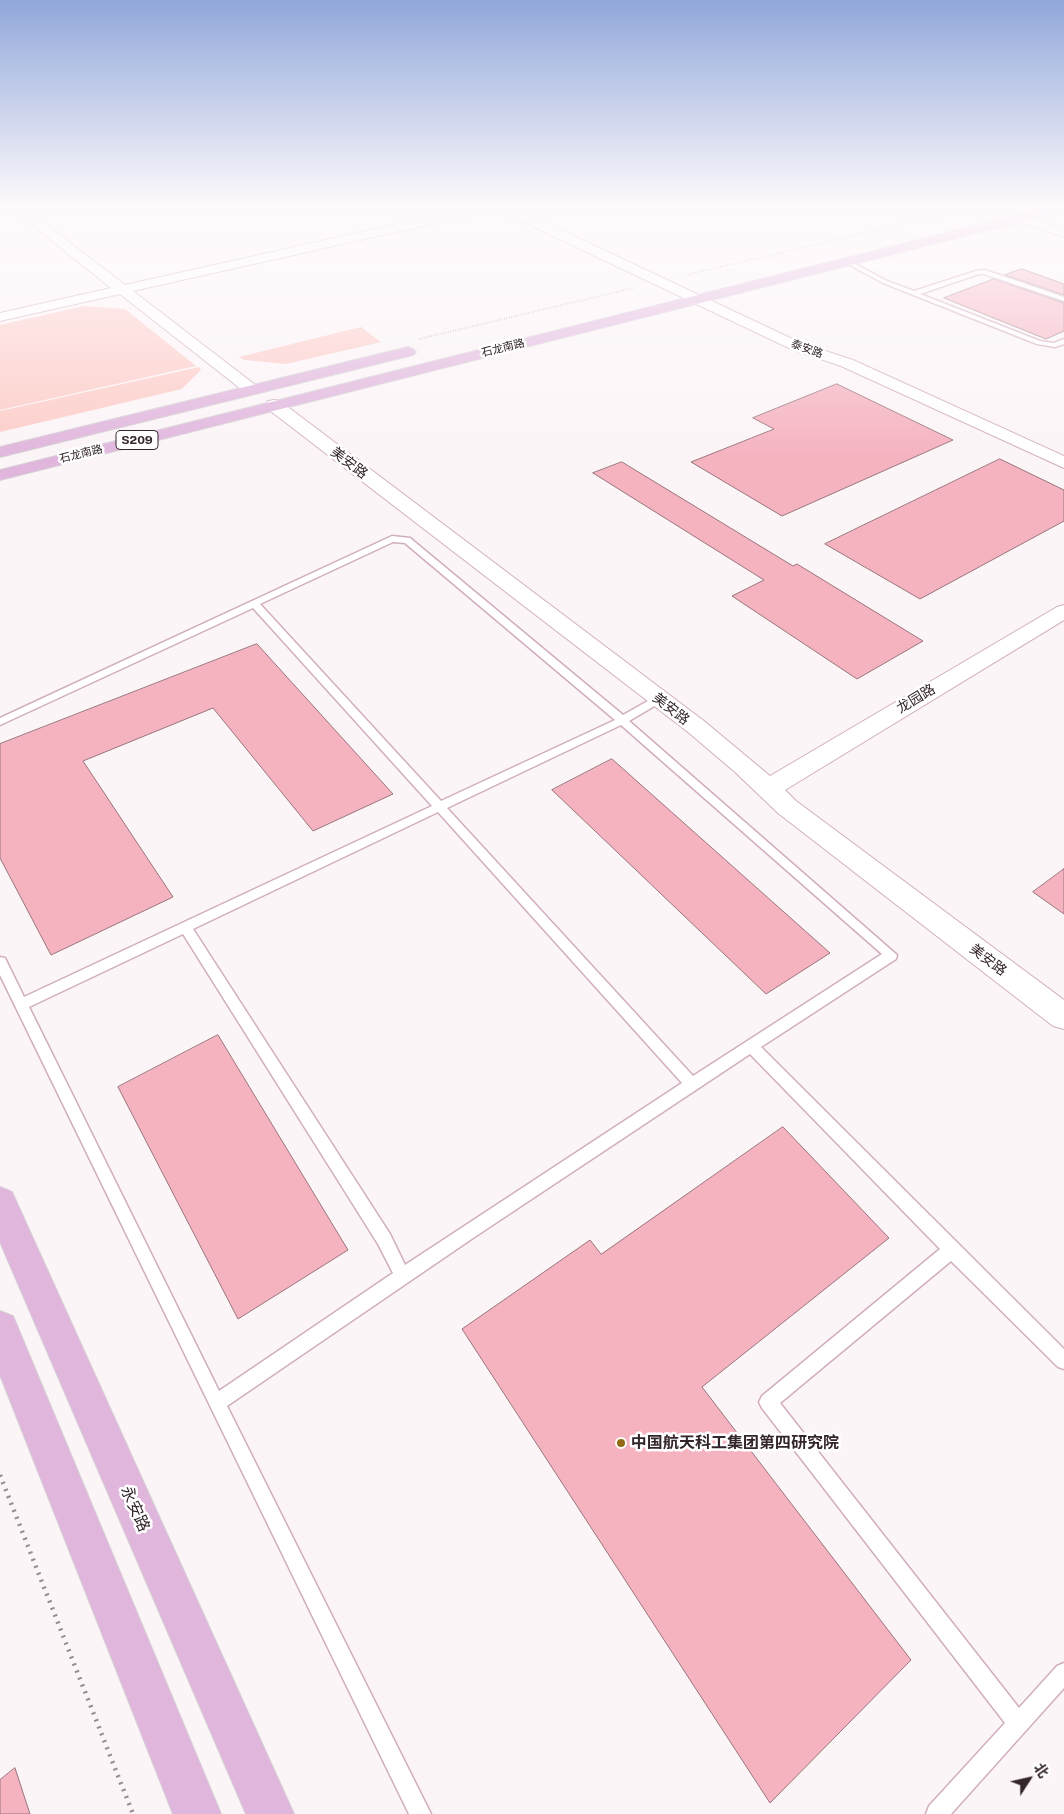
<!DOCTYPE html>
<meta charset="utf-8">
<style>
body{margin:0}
#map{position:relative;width:1064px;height:1814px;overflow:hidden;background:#fcf5f8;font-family:"Public Sans","Noto Sans SC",sans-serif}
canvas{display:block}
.north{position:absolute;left:1004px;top:1754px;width:50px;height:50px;-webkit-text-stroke:4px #fff;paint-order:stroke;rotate:55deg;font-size:14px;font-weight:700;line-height:20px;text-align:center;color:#32252b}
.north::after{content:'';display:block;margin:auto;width:18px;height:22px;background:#32252b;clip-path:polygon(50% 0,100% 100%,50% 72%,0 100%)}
</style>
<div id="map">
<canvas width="1064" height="1814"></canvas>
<div class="north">北</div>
</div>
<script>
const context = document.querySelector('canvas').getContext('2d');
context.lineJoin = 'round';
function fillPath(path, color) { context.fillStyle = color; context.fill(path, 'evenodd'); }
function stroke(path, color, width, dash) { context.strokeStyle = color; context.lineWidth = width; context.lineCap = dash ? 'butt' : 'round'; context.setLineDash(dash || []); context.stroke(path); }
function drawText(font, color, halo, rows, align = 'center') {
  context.font = font + ' "Public Sans","Noto Sans SC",sans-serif'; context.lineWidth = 5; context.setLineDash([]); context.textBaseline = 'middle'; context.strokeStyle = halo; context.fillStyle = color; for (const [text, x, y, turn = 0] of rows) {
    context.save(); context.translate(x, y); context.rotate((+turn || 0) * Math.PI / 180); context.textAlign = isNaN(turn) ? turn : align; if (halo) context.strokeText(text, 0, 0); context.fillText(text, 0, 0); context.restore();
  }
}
fillPath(new Path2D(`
 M84,306L125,309L196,366L0,410V325Z
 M361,327L381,342L286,364L244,360L239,357Z
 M199,367L201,370L182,389L0,432V411Z`), '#fcccc7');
const building = new Path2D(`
 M1022,269L1064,284V295L1005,275Z
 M994,279L1064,303V331L1046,339L944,298Z
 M837,384L953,440L782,516L691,462L774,429L753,418Z
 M1000,459L1064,490V521L920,599L825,544Z
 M622,462L793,566L797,564L923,641L857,679L732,596L764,580L593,473Z
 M257,644L393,794L313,831L213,708L83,761L173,897L51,955L0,858V744Z
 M612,759L830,953L766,994L552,790Z
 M1064,869V914L1033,892Z
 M218,1035L348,1250L238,1319L118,1087Z
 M783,1127L889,1238L702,1387L911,1660L770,1803L462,1329L590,1240L601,1254Z
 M15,1768L30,1814H0V1780Z`);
fillPath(building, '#f5b2bf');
stroke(building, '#99757c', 1);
const service = new Path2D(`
 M848,260L887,281L914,291L976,271L985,270L1064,297V301L984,274H979L920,294L1040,341L1054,343L1064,339V344L1055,347L1037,344L883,283L846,263Z
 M392,536L410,538L623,715L655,697H663L664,699L663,701L629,721L897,955L896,959L761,1047L1064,1349V1369L1058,1367L951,1261L780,1403L1019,1708L1057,1666L1064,1663V1688L951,1814H926L929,1806L1005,1723L762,1408L759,1402L762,1396L940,1249L750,1054L473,1238L227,1406L431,1814H409L0,975V957L5,958L24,997L432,806L253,608L0,725V718ZM393,542L405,543L615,720L441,801L260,604ZM621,725L882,954L693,1076L447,808ZM438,812L682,1083L405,1265L390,1234L193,929ZM183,934L378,1244L393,1273L219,1391L29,1007Z`);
const tertiary = new Path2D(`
 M7,205H21L125,285L482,205H505L499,209L133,291L258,387L260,390L258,393H246L120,294L0,321V313L111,288Z
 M962,205H984L994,207L996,210L990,214L964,208Z
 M1020,214L1064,229V237L1016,221L1014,218L1016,215Z
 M274,400L280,401L704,721L770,776L1057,607L1064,605V620L785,790L796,801L1064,1000V1029L1053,1026L778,813L735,772L688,732L268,409L266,405L268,401Z`);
const secondary = new Path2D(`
 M12,205H37L35,208L0,215V207Z
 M492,205H508L801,343L853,360L1064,456V468L841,366L791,349L494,208Z`);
const primary = new Path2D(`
 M1057,205H1064V211L0,480V470Z
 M408,347L413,349L416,352L413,355L0,457V447Z
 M0,1187L12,1192L294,1814H246L0,1242Z
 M0,1311L13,1316L221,1814H173L0,1375Z`);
stroke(service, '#d1aebf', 3);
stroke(tertiary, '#d1aebf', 2);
stroke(secondary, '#d1aebf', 2);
stroke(primary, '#d6d3d5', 2);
stroke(new Path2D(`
 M686,275L953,212
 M419,339L634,288`), '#968c90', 2, [0.5, 2]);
stroke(new Path2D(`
 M0,1475L133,1814`), '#968c90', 4.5, [2, 5.5]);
fillPath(service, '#fff');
fillPath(tertiary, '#fff');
fillPath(secondary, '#fff');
fillPath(primary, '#e0b6dd');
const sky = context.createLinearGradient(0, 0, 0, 459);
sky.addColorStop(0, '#91a7da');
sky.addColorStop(0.45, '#fefafc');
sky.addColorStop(1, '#fefafc00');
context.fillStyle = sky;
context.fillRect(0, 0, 1064, 459);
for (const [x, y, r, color] of [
 [621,1443,5,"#946b15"]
]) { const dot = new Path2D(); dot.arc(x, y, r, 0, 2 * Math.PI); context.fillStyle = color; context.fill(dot); stroke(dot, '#fff', 2); }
drawText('11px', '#32252b', '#fff', [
 ["石龙南路",503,348,-14],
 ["泰安路",807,349,20],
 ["石龙南路",81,454,-14]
]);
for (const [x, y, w] of [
 [137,440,42]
]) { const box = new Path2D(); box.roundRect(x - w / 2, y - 9.5, w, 19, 4); context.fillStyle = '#fff'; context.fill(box); stroke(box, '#32252b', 1); }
drawText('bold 12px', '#32252b', null, [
 ["S209",137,440]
]);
drawText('14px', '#32252b', '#fff', [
 ["美安路",349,463,37],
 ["龙园路",916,699,-31],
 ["美安路",671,709,38],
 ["美安路",988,960,37]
]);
drawText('bold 16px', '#32252b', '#fff', [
 ["中国航天科工集团第四研究院",631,1443]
], 'left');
drawText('16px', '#32252b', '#fff', [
 ["永安路",135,1509,66]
]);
</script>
